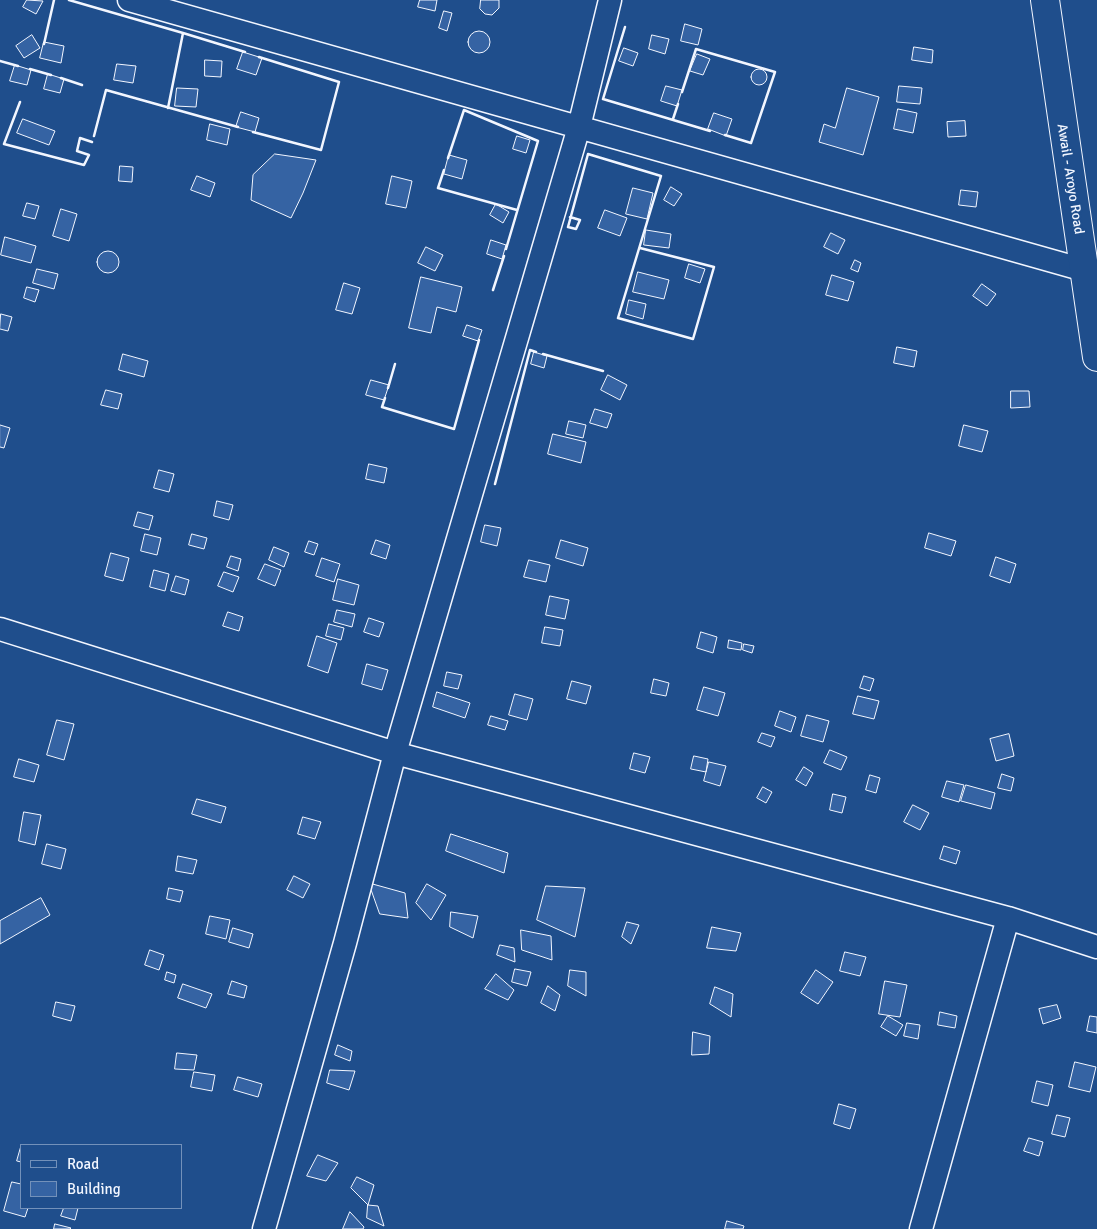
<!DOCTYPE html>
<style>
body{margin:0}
#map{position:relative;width:1097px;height:1229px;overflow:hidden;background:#1f4e8c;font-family:Signika,sans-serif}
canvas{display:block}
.legend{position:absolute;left:20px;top:1144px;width:162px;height:65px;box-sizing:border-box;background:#1f4e8c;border:1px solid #7391ba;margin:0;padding:6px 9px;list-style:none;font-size:15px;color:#f2f6ff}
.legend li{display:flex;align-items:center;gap:10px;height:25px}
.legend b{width:25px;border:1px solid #7391ba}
</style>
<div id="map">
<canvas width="1097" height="1229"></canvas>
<ul class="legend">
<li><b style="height:6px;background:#1f4e8c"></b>Road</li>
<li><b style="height:14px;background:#3563a3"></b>Building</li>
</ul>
</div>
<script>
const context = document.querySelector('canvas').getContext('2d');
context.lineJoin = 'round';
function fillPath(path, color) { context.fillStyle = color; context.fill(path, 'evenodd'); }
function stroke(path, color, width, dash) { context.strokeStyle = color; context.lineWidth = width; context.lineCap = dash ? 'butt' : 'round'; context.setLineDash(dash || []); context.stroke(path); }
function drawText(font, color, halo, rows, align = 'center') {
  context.font = font + ' Signika,sans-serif'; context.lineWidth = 4; context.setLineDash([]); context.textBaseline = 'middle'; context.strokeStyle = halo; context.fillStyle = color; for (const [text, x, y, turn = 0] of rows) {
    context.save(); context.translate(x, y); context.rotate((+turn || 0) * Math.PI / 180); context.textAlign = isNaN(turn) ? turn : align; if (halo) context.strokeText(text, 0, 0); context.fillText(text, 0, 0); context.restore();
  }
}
const building = new Path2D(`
 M27,0L43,1L36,14L23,7Z
 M420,0H437L435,11L418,7Z
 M481,0H499V8L492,15L485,14L480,9Z
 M444,11L452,13L447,31L439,28Z
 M685,24L702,29L698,45L681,41Z
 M468 42a11 11 0 1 1 22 0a11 11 0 1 1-22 0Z
 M32,35L40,48L24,58L16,46Z
 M652,35L669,39L665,54L649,49Z
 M44,42L64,46L61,63L40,58Z
 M914,47L933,50L932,63L912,60Z
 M624,48L638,53L633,66L619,61Z
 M243,52L262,58L256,75L237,69Z
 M697,54L710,59L703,75L690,71Z
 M205,60L222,61L221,77L205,76Z
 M117,64L136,66L133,83L114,80Z
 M15,65L31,70L27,85L10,81Z
 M751 77a8 8 0 1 1 16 0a8 8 0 1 1-16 0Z
 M48,74L64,79L60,93L44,89Z
 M666,86L682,90L677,106L661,101Z
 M899,86L922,88L920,104L897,102Z
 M177,88L198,89L196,107L175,106Z
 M847,88L879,97L863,155L819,142L824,124L835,128Z
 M898,109L917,113L913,133L894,129Z
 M241,112L259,118L255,132L236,127Z
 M714,113L732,119L726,136L708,129Z
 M23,119L55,131L49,145L17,133Z
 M965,121L966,136L948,137L947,122Z
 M210,124L230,129L227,145L207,140Z
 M517,136L530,140L526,153L513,149Z
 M275,154L316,160L303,193L291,218L251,200L253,175Z
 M449,155L467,160L462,179L444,174Z
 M120,166L133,167L132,182L119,181Z
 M197,176L215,183L210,197L191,190Z
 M392,176L412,181L406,208L386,204Z
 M671,187L682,194L674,206L664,200Z
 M633,188L653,193L647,219L626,214Z
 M961,190L978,192L976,207L959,205Z
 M27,203L39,206L35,219L23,216Z
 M496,204L509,212L503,223L490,215Z
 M61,209L77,214L69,241L53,236Z
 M605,210L627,218L620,236L598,228Z
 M646,230L671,234L669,248L644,245Z
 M831,233L845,240L838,254L824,247Z
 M5,237L36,246L31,263L1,255Z
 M491,240L506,245L502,259L487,254Z
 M426,247L443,255L435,271L418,263Z
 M97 262a11 11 0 1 1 22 0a11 11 0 1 1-22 0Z
 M855,260L861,263L858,272L851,269Z
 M689,264L705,269L700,283L685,278Z
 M37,269L58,274L54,289L33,283Z
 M638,272L669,280L664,299L633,292Z
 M832,275L854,282L848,301L826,295Z
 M421,277L462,287L456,312L437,307L431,333L409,328Z
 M344,283L360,288L352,314L336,310Z
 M982,284L996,294L987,306L973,296Z
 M27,287L39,290L35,302L24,298Z
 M629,300L646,304L643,319L626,314Z
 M1,314L12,317L8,331L0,329Z
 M467,325L482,330L478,341L463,336Z
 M897,347L917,351L914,367L894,363Z
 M534,352L547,356L544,368L531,364Z
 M123,354L148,361L144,377L119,370Z
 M608,375L627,385L620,400L601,390Z
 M371,380L389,385L384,400L366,395Z
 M106,390L122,394L118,409L101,405Z
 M1011,391H1029L1030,407L1011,408Z
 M595,409L612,414L607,428L590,423Z
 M569,421L586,425L583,438L566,434Z
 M0,425L10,428L4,448L0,447Z
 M964,425L988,431L982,452L959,446Z
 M553,434L586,442L581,463L548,454Z
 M369,464L387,468L384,483L366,479Z
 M159,470L174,474L169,492L154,488Z
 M217,501L233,505L229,520L214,516Z
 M138,512L153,516L149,530L134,526Z
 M485,525L501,528L497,546L481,542Z
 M929,533L956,541L951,556L925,548Z
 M145,534L161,538L157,555L141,551Z
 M192,534L207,538L204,549L189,545Z
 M376,540L390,545L386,559L371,554Z
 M561,540L588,548L583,566L556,558Z
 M309,541L318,544L314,555L305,552Z
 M274,547L289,553L284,567L269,560Z
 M111,553L129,558L123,581L105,576Z
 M231,556L241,559L238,571L227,567Z
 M996,557L1016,564L1010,583L990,576Z
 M322,558L340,564L334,582L316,576Z
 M529,560L550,565L546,582L524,577Z
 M265,564L281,570L275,586L258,579Z
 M154,570L169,574L165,591L150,587Z
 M224,572L239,577L233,592L218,586Z
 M176,576L189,580L185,595L171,591Z
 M338,579L359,585L354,605L333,600Z
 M550,596L569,600L565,619L546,615Z
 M337,610L355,614L352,627L334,622Z
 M228,612L243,617L239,631L223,626Z
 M369,618L384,623L379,637L364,632Z
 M329,624L344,628L341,640L326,636Z
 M545,627L563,630L560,646L542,643Z
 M701,632L717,637L713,653L697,648Z
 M317,636L337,643L328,673L308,666Z
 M729,640L742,643L741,650L728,648Z
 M744,644L754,646L752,653L743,650Z
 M367,664L388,670L382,690L362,684Z
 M447,672L462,675L458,689L444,686Z
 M864,676L874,679L870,691L860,688Z
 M654,679L669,683L666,696L651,693Z
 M572,681L591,686L586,704L567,699Z
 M704,687L725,693L718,716L697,710Z
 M437,692L470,703L465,718L433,707Z
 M515,694L533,699L527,720L509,715Z
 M858,696L879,701L874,719L853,714Z
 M780,711L796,717L791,732L775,726Z
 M807,715L829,721L823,742L801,736Z
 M491,716L508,721L505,730L488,725Z
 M57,720L74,724L64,760L47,755Z
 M762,733L775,737L771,747L758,742Z
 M1009,734L1014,756L996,761L990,739Z
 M830,750L847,757L841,770L824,763Z
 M634,753L650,757L645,773L630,769Z
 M694,756L708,759L706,772L691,769Z
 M19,759L39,765L34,782L14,777Z
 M709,762L726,766L720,786L704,781Z
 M804,767L813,773L806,786L796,780Z
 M1002,774L1014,778L1011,791L998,788Z
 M870,775L880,778L876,793L866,790Z
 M947,781L964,785L959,802L942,797Z
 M966,785L995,793L991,809L961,801Z
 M763,787L772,792L766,803L757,798Z
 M833,794L846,797L842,813L830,810Z
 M197,799L226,807L221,823L192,814Z
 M913,805L929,813L920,830L904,822Z
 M24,812L41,815L35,845L19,841Z
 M303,817L321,822L315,839L298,834Z
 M451,834L508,853L504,873L446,851Z
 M47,844L66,849L61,869L42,864Z
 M944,846L960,851L956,864L940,859Z
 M178,856L197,860L193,874L176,871Z
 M294,876L310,884L303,898L287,890Z
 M369,883L405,893L408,918L380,914Z
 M427,884L446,895L431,920L416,903Z
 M546,886L585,888L575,937L537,920Z
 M169,888L183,891L180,902L167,899Z
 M41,898L50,915L0,944V921Z
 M451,912L478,916L473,938L450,927Z
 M210,916L230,920L226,939L206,934Z
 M627,922L639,925L631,944L622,937Z
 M712,927L741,933L736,951L707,948Z
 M233,928L253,934L249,948L229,942Z
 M521,930L551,936L552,960L522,950Z
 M500,945L514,948L515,962L497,955Z
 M150,950L164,955L159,970L145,965Z
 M845,952L866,957L860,976L840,971Z
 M515,969L531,972L527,986L512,982Z
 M570,970L586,972V996L568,986Z
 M816,970L833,982L818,1004L801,993Z
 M167,972L176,975L174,983L165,980Z
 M496,974L514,990L508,1000L485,989Z
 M232,981L247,986L244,998L228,994Z
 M885,981L907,985L900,1017L879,1014Z
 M183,984L212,994L206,1008L178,998Z
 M548,986L560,995L555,1011L541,1003Z
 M715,987L733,994L731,1017L710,1004Z
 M56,1002L75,1006L71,1021L53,1016Z
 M1057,1005L1061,1018L1043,1024L1039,1009Z
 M940,1012L957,1016L955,1028L938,1025Z
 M888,1016L903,1025L896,1036L881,1027Z
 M1090,1016L1097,1017V1033L1087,1031Z
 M907,1023L920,1025L918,1039L904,1036Z
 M693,1032L710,1036L709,1054L692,1055Z
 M338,1045L352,1051L350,1061L335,1055Z
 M177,1053L197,1055L194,1070L175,1069Z
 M1075,1062L1096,1067L1090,1092L1069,1087Z
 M330,1070L355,1071L349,1090L327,1083Z
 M194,1072L215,1075L212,1091L191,1087Z
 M238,1077L262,1084L258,1097L234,1090Z
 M1037,1081L1053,1085L1048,1106L1032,1102Z
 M839,1104L856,1109L850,1129L834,1124Z
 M1057,1115L1070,1118L1065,1137L1052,1134Z
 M1029,1138L1043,1142L1039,1156L1024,1151Z
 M21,1146V1162L17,1161Z
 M318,1155L338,1163L326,1181L307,1176Z
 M357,1177L374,1185L368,1205L351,1188Z
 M12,1182L21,1184V1208H28L25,1217L4,1211Z
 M368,1205L378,1206L384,1226L367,1218Z
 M64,1208H78L75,1220L61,1216Z
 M350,1212L364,1227L363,1229H343Z
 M727,1221L744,1226L743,1229H725Z
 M55,1224L71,1228L70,1229H54Z`);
fillPath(building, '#3563a3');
stroke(building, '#f2f6ff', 1);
const minor = new Path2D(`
 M129,0L1084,270
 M0,629L395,753L1008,918L1097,947
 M264,1229L345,943L395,753L579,127L610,0
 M921,1229L1008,918`);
const tertiary = new Path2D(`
 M1045,0L1097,357`);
stroke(minor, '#f2f6ff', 25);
stroke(tertiary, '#f2f6ff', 30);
stroke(minor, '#1f4e8c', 22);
stroke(tertiary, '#1f4e8c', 28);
stroke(new Path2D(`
 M69,0L183,33
 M625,27L603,99L710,131
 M44,44L54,0
 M0,61L18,66
 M30,69L51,75
 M61,78L82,85
 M682,92L696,49L775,72L751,143L725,135
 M20,102L4,144L84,165L89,155L77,151L80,138L92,142
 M168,108L183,33L245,52
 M673,119L678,104
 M253,132L321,150L339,82L259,57
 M94,136L106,90L238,127
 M448,158L464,110L538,141L506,249
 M444,170L438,188L517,210
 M570,217L580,220L576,229L568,227L588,154L661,176L618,318L693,339L714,267L640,248
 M493,290L504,256
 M543,354L603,371
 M388,388L395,364
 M385,398L382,407L454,429L479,340
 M495,484L530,350L536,352`), '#f2f6ff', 2.5);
drawText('14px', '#f2f6ff', '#1f4e8c', [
 ["Awail - Aroyo Road",1070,179,81]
]);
</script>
